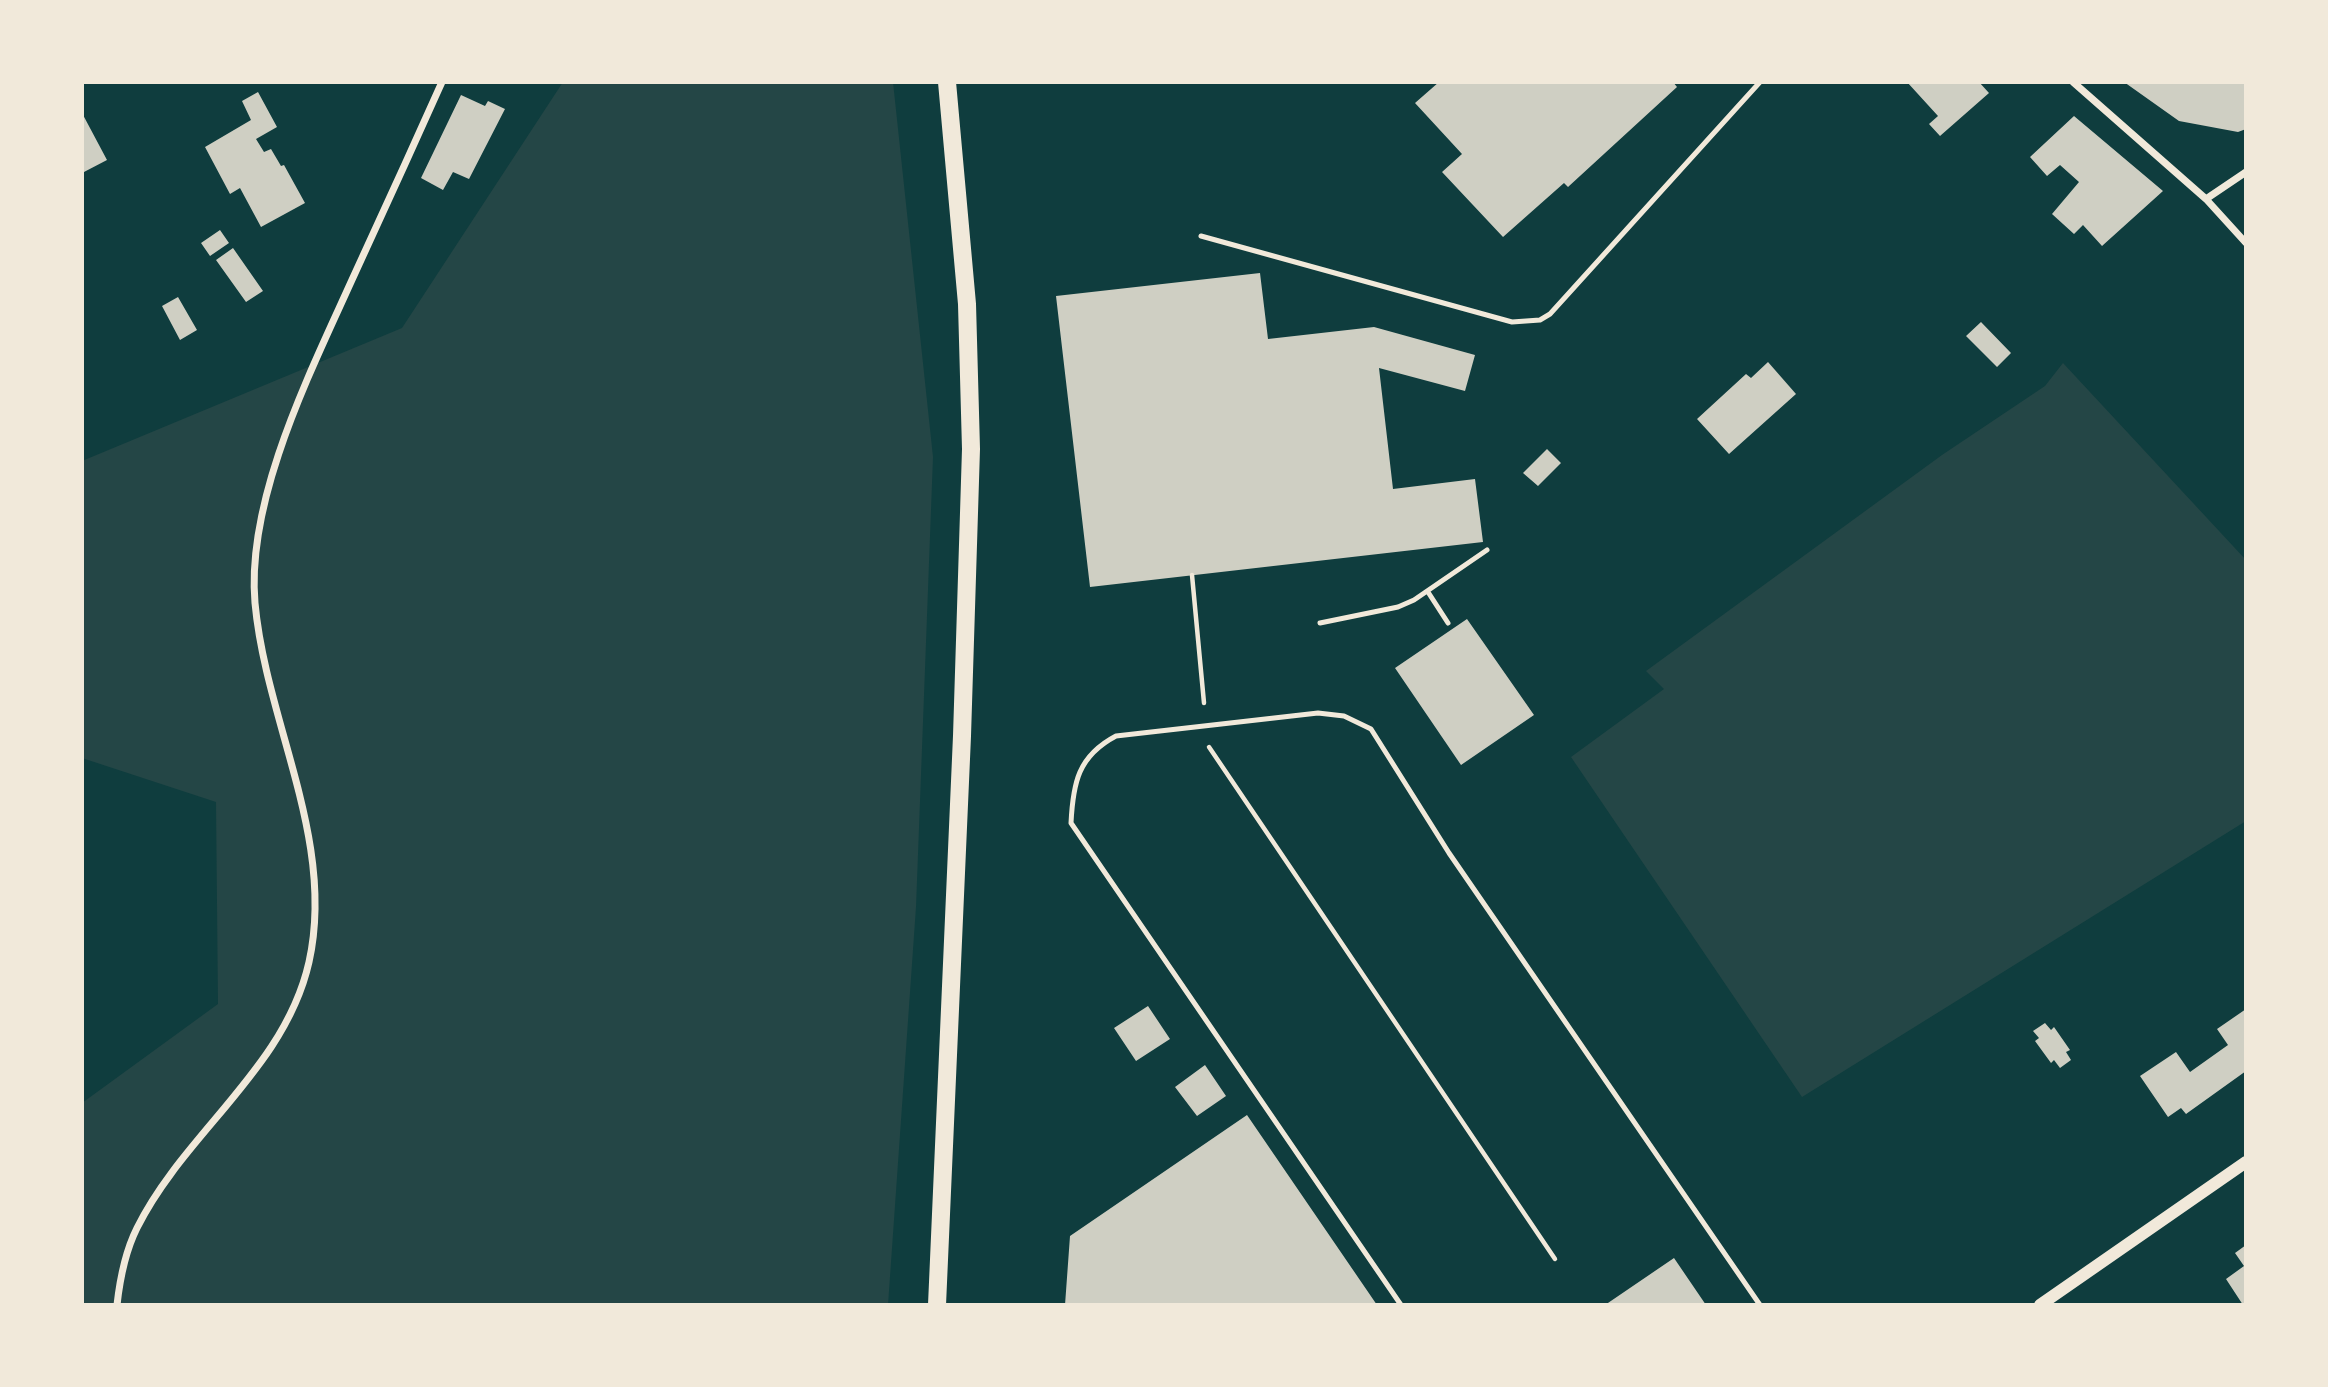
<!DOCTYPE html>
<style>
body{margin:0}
#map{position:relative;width:2328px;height:1387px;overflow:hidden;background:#0f3d3e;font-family:"Nunito Sans",sans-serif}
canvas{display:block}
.frame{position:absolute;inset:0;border:84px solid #f1e9da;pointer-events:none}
</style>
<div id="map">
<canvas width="2328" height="1387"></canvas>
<div class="frame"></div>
</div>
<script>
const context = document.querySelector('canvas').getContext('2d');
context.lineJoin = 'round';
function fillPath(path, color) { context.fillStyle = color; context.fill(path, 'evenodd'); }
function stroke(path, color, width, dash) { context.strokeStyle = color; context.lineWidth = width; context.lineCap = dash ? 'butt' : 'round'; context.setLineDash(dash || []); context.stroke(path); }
fillPath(new Path2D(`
 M563,82H893L933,457L916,907L888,1305H82V1103L218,1004L216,802L82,758V461L402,328Z
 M2063,363L2246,560V821L1802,1097L1571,757L1664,689L1646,671L1942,455L2045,386Z`), '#244646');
fillPath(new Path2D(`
 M1439,82H1673L1677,87L1568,187L1564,183L1503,237L1442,172L1462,154L1415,103Z
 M1907,82H1979L1989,93L1940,136L1929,124L1938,116Z
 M2124,82H2246V129L2238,132L2179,121Z
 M258,92L277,127L256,139L264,152L271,149L281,166L284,165L305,203L261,227L240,188L230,194L205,147L251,120L242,101Z
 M461,95L485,106L488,101L505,109L469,179L453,172L443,190L421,178Z
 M82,113L107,160L84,172L82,168Z
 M2074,116L2163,191L2102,246L2083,225L2074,234L2052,214L2079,182L2060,165L2047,176L2030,157Z
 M220,230L229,243L210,256L201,243Z
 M233,248L263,291L246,302L216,260Z
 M1260,273L1268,339L1374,327L1475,355L1465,391L1379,368L1393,489L1475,479L1483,542L1090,587L1056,296Z
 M178,297L197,330L180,340L162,306Z
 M1981,322L2011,353L1997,367L1966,336Z
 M1768,362L1796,394L1729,454L1697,419L1746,374L1751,378Z
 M1547,449L1561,463L1538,486L1523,473Z
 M1467,619L1534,715L1461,765L1395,668Z
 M1148,1006L1170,1039L1136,1061L1114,1028Z
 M2246,1009V1071L2186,1114L2181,1108L2168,1117L2140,1076L2176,1052L2190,1072L2228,1045L2217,1029Z
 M2045,1023L2051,1030L2054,1027L2070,1050L2066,1052L2071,1060L2060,1068L2054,1060L2051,1063L2035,1041L2039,1038L2033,1031Z
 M1205,1065L1226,1096L1197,1116L1175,1087Z
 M1247,1115L1377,1305H1065L1070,1236Z
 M2246,1245V1305H2243L2226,1279L2244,1266L2235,1253Z
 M1674,1258L1706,1305H1605Z`), '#cfcfc3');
stroke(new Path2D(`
 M1192,575L1204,703
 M1209,747L1555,1259`), '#f1e9da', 4.5);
stroke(new Path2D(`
 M1201,236L1512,322L1540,320L1550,314L1760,82
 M1428,592L1448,623
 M1320,623L1398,607L1414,600L1487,550
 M1401,1305L1071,823C1073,783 1078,756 1116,736L1318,713L1344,716L1371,729L1449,853L1760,1305`), '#f1e9da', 5);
stroke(new Path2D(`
 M2073,82L2206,199L2246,243
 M2206,199L2246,172
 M117,1305C120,1278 125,1252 137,1228C184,1133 285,1069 309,962C336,840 266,723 255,603C246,500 309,375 351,282C382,215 412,149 442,82`), '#f1e9da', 7);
stroke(new Path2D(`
 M2040,1305L2246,1162`), '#f1e9da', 12);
stroke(new Path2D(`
 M937,1305L962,736L971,449L967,304L947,82`), '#f1e9da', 18);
</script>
